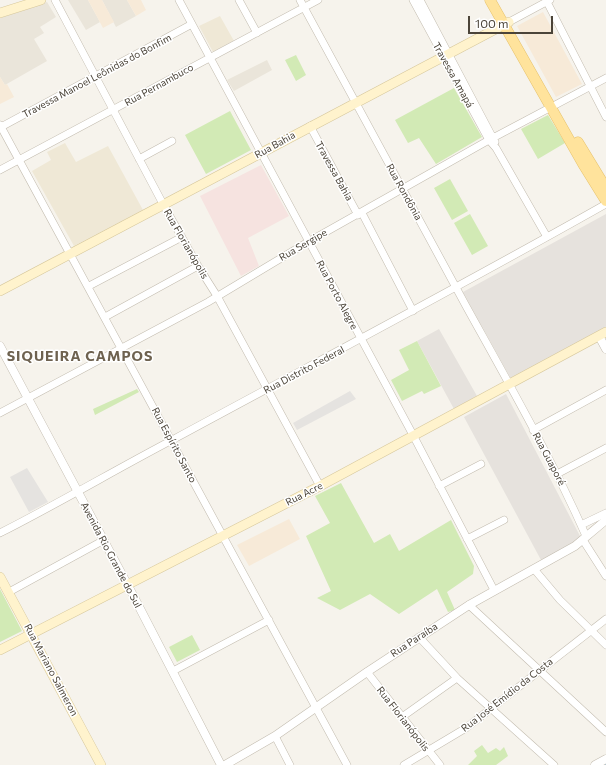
<!DOCTYPE html>
<meta charset="utf-8">
<style>
body{margin:0}
#map{position:relative;width:606px;height:765px;overflow:hidden;background:#f6f3ec;font-family:Commissioner,sans-serif}
canvas{display:block}
.scale{position:absolute;left:468px;top:16px;width:85px;height:18px;box-sizing:border-box;border:2px solid #4b4439;border-top:0;padding-left:5px;font-size:12px;line-height:14px;white-space:nowrap;color:#4b4439;-webkit-text-stroke:3px #fff;paint-order:stroke}
</style>
<div id="map">
<canvas width="606" height="765"></canvas>
<div class="scale">100 m</div>
</div>
<script>
const context = document.querySelector('canvas').getContext('2d');
context.lineJoin = 'round';
function fillPath(path, color) { context.fillStyle = color; context.fill(path, 'evenodd'); }
function stroke(path, color, width, dash) { context.strokeStyle = color; context.lineWidth = width; context.lineCap = dash ? 'butt' : 'round'; context.setLineDash(dash || []); context.stroke(path); }
function drawText(font, color, halo, rows, align = 'center') {
  context.font = font + ' Commissioner,sans-serif'; context.lineWidth = 3; context.setLineDash([]); context.textBaseline = 'middle'; context.strokeStyle = halo; context.fillStyle = color; for (const [text, x, y, turn = 0] of rows) {
    context.save(); context.translate(x, y); context.rotate((+turn || 0) * Math.PI / 180); context.textAlign = isNaN(turn) ? turn : align; if (halo) context.strokeText(text, 0, 0); context.fillText(text, 0, 0); context.restore();
  }
}
fillPath(new Path2D(`
 M68,0H88L100,22L86,30Z
 M102,0H127L136,16L116,27Z
 M47,2L56,17L40,27L44,33L34,39L47,61L5,85L0,77V18Z
 M267,60L272,70L234,91L227,80Z`), '#eae5da');
fillPath(new Path2D(`
 M88,0H102L114,22L103,28Z
 M127,0H141L146,10L136,16Z
 M543,12L582,84L556,97L517,26Z
 M0,77L5,85L7,84L14,97L0,104Z
 M289,519L300,539L249,566L237,545Z`), '#f7ead8');
fillPath(new Path2D(`
 M606,214V328L511,379L463,292Z
 M439,329L477,396L454,409L417,341Z
 M506,394L580,536L576,542L541,560L464,417Z`), '#e6e2dd');
fillPath(new Path2D(`
 M220,16L234,41L213,52L199,26Z
 M65,143L76,162L108,146L143,210L74,246L32,171L51,160L47,152Z`), '#efe8d6');
fillPath(new Path2D(`
 M261,165L289,216L248,238L259,266L241,276L200,196Z`), '#f6e3e0');
fillPath(new Path2D(`
 M296,55L306,75L296,81L285,60Z
 M454,88L482,137L436,164L419,138L408,143L395,120Z
 M230,111L251,150L206,174L185,135Z
 M548,115L565,143L538,159L521,129Z
 M450,179L468,211L452,220L434,188Z
 M470,214L488,246L472,255L454,223Z
 M417,341L441,386L424,394L422,391L402,401L391,380L409,370L399,350Z
 M137,389L139,392L95,415L93,409Z
 M341,483L374,543L390,534L399,551L451,520L474,566L473,574L447,592L455,610L448,612L437,589L399,614L370,594L340,610L317,598L331,591L306,536L330,523L315,496Z
 M0,589L22,631L0,642Z
 M192,635L200,650L177,662L169,647Z
 M482,745L488,753L496,748L500,751L504,747L508,756L496,765H468L477,756L474,751Z`), '#d2eab5');
fillPath(new Path2D(`
 M350,391L356,399L297,430L293,423Z
 M27,468L48,502L29,512L10,477Z`), '#e5e3e0');
stroke(new Path2D(`
 M604,765L606,764`), '#a9d4f2', 1.5);
const minor = new Path2D(`
 M55,0L163,204L198,266L217,296L320,486
 M179,0L413,435L494,590
 M239,0L257,33
 M300,0C355,103 411,204 466,306C508,382 551,457 586,536
 M413,0L489,140L496,148L547,237
 M420,0L495,142
 M546,0L606,117
 M509,22L550,0
 M0,125L347,765
 M310,126L358,215
 M1,127L192,24
 M139,159L172,141
 M0,170L318,0
 M362,213L413,311
 M89,286L182,237
 M105,317L198,266
 M0,413L208,302L308,242L489,140L606,78
 M533,430L606,390
 M557,474L606,448
 M439,486L481,464
 M581,525L606,513
 M0,533C59,503 115,470 174,439C318,361 463,285 606,204
 M467,539L504,520
 M583,540L606,576
 M534,569L560,600L606,645
 M9,592L104,540
 M469,605L606,732
 M419,637L457,678L554,765
 M173,671L269,620
 M367,672L440,765
 M402,717L457,678
 M275,736L290,765
 M404,765L466,728L606,619`);
const tertiary = new Path2D(`
 M599,336L606,349
 M0,346L134,597L221,765
 M225,765L275,736L367,672L469,605L575,546L606,520
 M595,765L606,759`);
const secondary = new Path2D(`
 M0,13L41,0
 M0,291L509,22
 M0,577L101,765
 M0,650L320,486L606,332`);
const primary = new Path2D(`
 M490,0L583,164L606,201
 M578,142L606,188`);
stroke(minor, '#c2bbae', 8);
stroke(tertiary, '#c2bbae', 9);
stroke(secondary, '#d6c79b', 10);
stroke(primary, '#e6c16a', 11);
stroke(minor, '#fff', 7);
stroke(tertiary, '#fff', 8);
stroke(secondary, '#fff3cd', 9);
stroke(primary, '#ffe39c', 10);
drawText('10px', '#4b4439', '#fff', [
 ["Travessa Amapá",453,75,61],
 ["Travessa Manoel Leônidas do Bonfim",97,76,-28],
 ["Rua Pernambuco",159,85,-29],
 ["Rua Bahia",275,145,-29],
 ["Travessa Bahia",334,171,61],
 ["Rua Rondônia",404,192,61],
 ["Rua Florianópolis",186,244,60],
 ["Rua Sergipe",303,245,-30],
 ["Rua Porto Alegre",337,295,62],
 ["Rua Distrito Federal",304,370,-28],
 ["Rua Espírito Santo",174,445,62],
 ["Rua Guaporé",549,459,62],
 ["Rua Acre",304,494,-27],
 ["Avenida Rio Grande do Sul",111,555,62],
 ["Rua Paraíba",414,640,-33],
 ["Rua Mariano Salmeron",51,670,62],
 ["Rua José Emídio da Costa",507,695,-38],
 ["Rua Florianópolis",403,719,52]
]);
context.letterSpacing = '1px';
drawText('bold 14px', '#6e6250', '#fff', [
 ["SIQUEIRA CAMPOS",80,356]
]);
context.letterSpacing = '0px';
</script>
